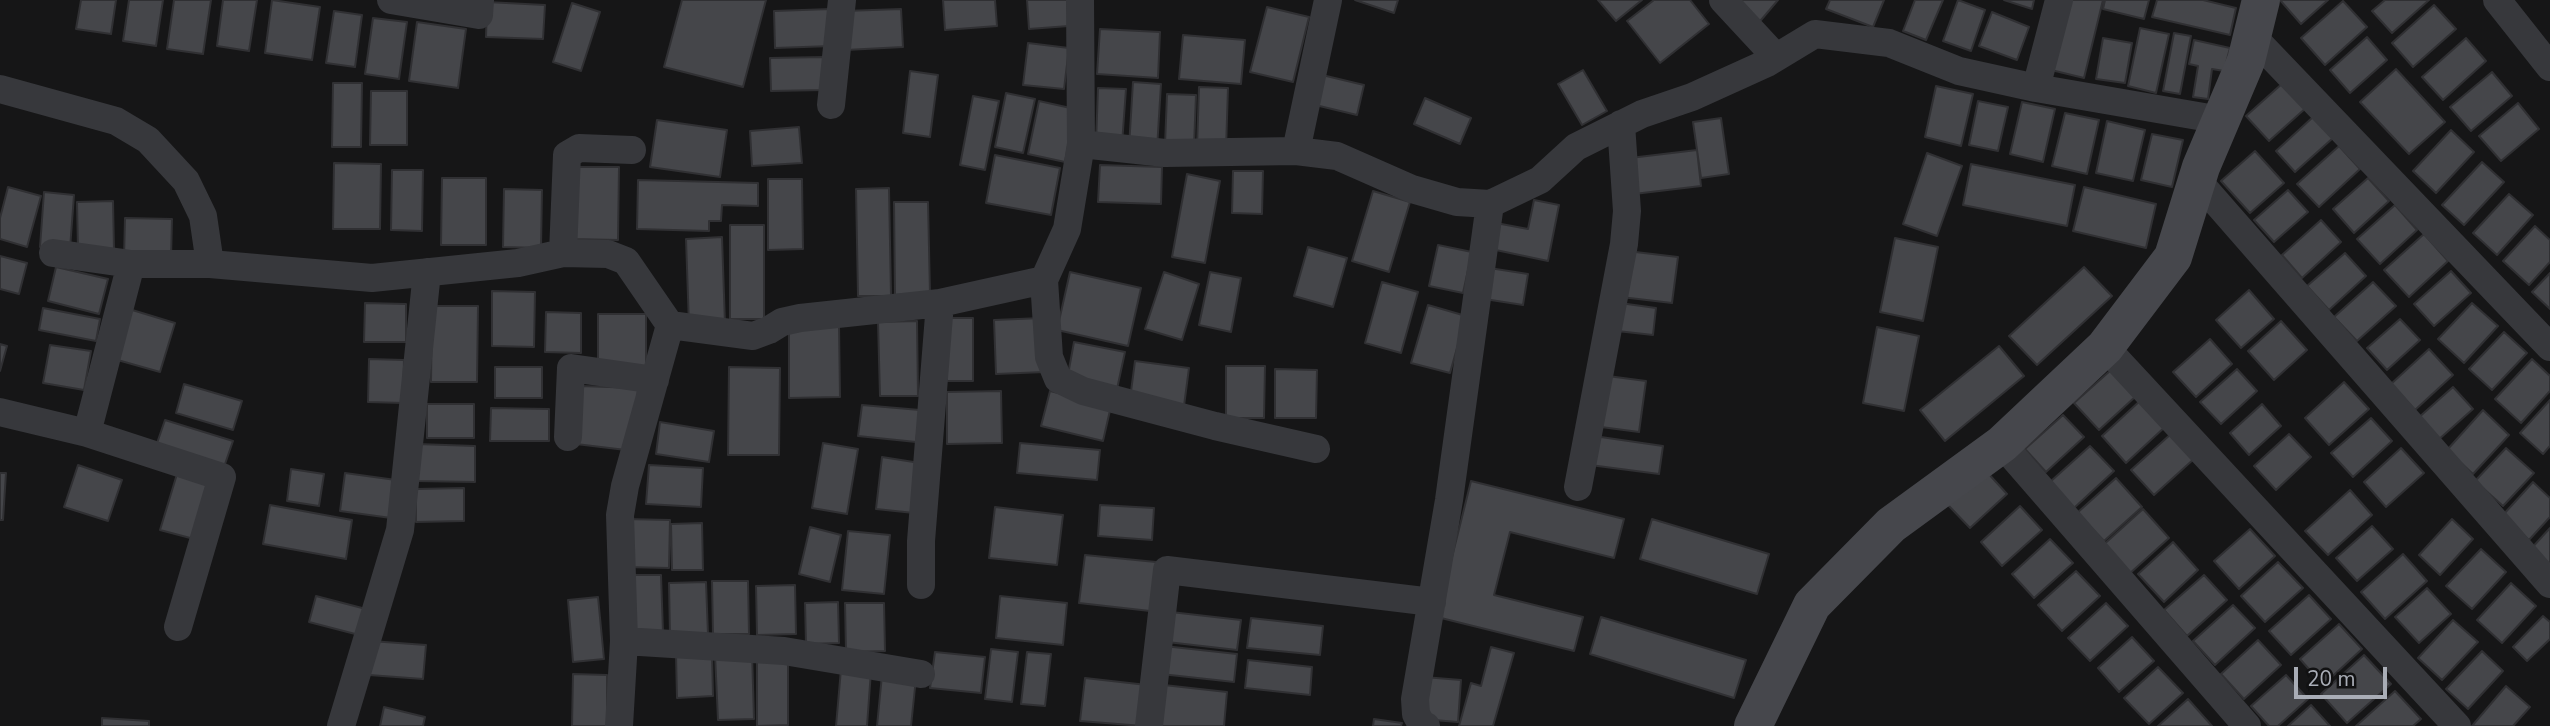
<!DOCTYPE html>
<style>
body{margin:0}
#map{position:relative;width:2550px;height:726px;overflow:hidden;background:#161617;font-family:"Nunito Sans",sans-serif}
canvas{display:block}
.scale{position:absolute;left:2294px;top:667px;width:93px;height:32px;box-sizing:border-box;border:4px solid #a9adb6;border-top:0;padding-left:9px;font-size:21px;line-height:24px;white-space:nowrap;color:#a9adb6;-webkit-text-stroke:5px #111112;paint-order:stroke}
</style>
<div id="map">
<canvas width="2550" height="726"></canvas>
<div class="scale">20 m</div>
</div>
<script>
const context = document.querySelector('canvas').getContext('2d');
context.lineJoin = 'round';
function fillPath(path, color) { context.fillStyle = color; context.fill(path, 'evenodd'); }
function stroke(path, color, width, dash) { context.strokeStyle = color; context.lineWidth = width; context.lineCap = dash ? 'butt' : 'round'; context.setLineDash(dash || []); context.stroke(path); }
const building = new Path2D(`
 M81,0H116L111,34L76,29Z
 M129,0H163L156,46L123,41Z
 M174,0H211L203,54L167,49Z
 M223,0H257L249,51L217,46Z
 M272,0L320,7L312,60L265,53Z
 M682,0H766L743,87L664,67Z
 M943,0H995L997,26L945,30Z
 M1027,0H1067L1069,26L1029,29Z
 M1355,0H1398L1394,13Z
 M1598,0H1642L1616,21Z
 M1654,0H1690L1709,24L1660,63L1627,21Z
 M1741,0H1778L1756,26Z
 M1830,0H1884L1873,27L1826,9Z
 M1915,0H1943L1926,40L1903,31Z
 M1958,0L1985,10L1971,51L1943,41Z
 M2004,0H2034L2032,9Z
 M2064,0H2103L2084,78L2047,69Z
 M2105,0H2149L2144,19L2103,9Z
 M2157,0H2203L2236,8L2230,35L2152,17Z
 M2280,0H2328L2301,24Z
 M2385,0H2429L2392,33L2372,11Z
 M2343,1L2367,27L2325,65L2301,38Z
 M487,2L545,5L543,39L486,37Z
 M572,3L600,12L581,71L553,62Z
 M2434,5L2456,29L2413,67L2392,43Z
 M1267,7L1309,17L1293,82L1250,72Z
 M831,9L832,46L775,48L774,11Z
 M901,9L903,47L846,50L844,11Z
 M334,11L362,15L355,67L326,63Z
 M1992,12L2029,27L2017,60L1979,46Z
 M373,18L407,22L399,79L365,74Z
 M417,22L466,29L458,88L409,81Z
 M2140,28L2169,34L2156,93L2128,86Z
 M1100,29L1160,32L1158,78L1097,74Z
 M2174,33L2191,36L2180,94L2163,91Z
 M1183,35L1245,40L1241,84L1179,79Z
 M2367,37L2387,60L2350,93L2330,70Z
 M2103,38L2132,43L2125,83L2096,79Z
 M2466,38L2486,61L2443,100L2422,77Z
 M2194,40L2230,48L2224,71L2212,69L2208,99L2193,97L2198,66L2189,64Z
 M1028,43L1069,48L1064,89L1023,85Z
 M824,57V90L771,91L770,58Z
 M2396,69L2445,122L2409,154L2360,102Z
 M1583,70L1607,111L1582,125L1558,84Z
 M910,71L938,75L930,137L903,133Z
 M2492,72L2512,96L2471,131L2450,107Z
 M1318,74L1364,85L1357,115L1311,104Z
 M1133,82L1161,84L1157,149L1129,147Z
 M2284,82L2307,107L2269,141L2246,116Z
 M333,83H362L361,147H332Z
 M1936,86L1973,94L1961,146L1925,137Z
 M1199,87L1228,88L1226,149L1197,148Z
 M1098,88L1126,89L1122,144L1096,143Z
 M371,91H407V145H370Z
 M1006,93L1035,99L1023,153L995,147Z
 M1167,94L1196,95L1194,146L1165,145Z
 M973,96L999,101L985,170L960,165Z
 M1425,98L1471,118L1460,144L1414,124Z
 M1039,101L1075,109L1065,162L1028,154Z
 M1978,101L2008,107L1998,151L1969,145Z
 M2022,102L2055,109L2043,162L2010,154Z
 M2518,103L2539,129L2501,161L2479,136Z
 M2065,113L2099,120L2087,174L2052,166Z
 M2313,117L2333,138L2295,172L2276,151Z
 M1721,118L1729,174L1701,178L1693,122Z
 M657,120L727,130L720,177L650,167Z
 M2107,121L2145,130L2133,181L2096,173Z
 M799,127L802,163L752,166L750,131Z
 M2451,130L2474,152L2436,193L2413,171Z
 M2152,134L2183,140L2172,187L2141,180Z
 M2339,146L2360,169L2319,207L2297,184Z
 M1697,150L1701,186L1634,194L1630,158Z
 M2255,151L2284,183L2250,213L2221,181Z
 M1927,153L1962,166L1937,236L1903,224Z
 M995,155L1060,168L1051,215L986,203Z
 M2482,162L2504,182L2464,225L2442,205Z
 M334,163L381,164L380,229H333Z
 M1971,164L2075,185L2067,226L1963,205Z
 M1100,165L1162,167L1161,204L1098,202Z
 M572,167H619L618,240L571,239Z
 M392,170H423L422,231L391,230Z
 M1233,171H1263L1262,214L1232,213Z
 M1187,174L1220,181L1205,263L1172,257Z
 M442,178H486V245H441Z
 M2368,178L2389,201L2354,233L2333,209Z
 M768,179H802L803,249L768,250Z
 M638,180L758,183V206L722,205L721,221H709V231L637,229Z
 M8,187L41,196L27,247L0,239V218Z
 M2084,187L2156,204L2146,248L2073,231Z
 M889,188L891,296H858L856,189Z
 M504,189L542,190L541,248L503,247Z
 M2288,190L2308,212L2274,242L2254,220Z
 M1373,191L1410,202L1389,272L1352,261Z
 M44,192L74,195L70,249L40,247Z
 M2509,194L2533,215L2497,255L2473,233Z
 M1534,200L1559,205L1548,261L1491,249L1496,223L1528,229Z
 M113,201L114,250H78L77,202Z
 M894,202H928L930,294L895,295Z
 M2395,205L2417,230L2380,264L2357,239Z
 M125,218L172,219L171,259L124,258Z
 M2321,220L2341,242L2302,278L2282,255Z
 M730,225H764V319H730Z
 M2535,226L2550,240V262L2529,285L2503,261Z
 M2424,234L2448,261L2409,297L2384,270Z
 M722,237L725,324L689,326L686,239Z
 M1895,238L1938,247L1923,321L1880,312Z
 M1438,245L1472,252L1463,293L1429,286Z
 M1308,247L1347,258L1333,307L1294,296Z
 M1627,251L1678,257L1672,303L1621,297Z
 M2345,253L2366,276L2329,310L2307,286Z
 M0,256L27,263L19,294L0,289Z
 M56,267L108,279L99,314L48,301Z
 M1483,267L1528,274L1523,305L1478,298Z
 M2084,267L2112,296L2037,365L2009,336Z
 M2451,271L2471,293L2434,326L2414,304Z
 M1070,272L1141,288L1128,346L1057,330Z
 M1164,272L1199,284L1182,340L1145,329Z
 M1210,272L1241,278L1231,332L1199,325Z
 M2550,273V309L2532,292Z
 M1382,282L1418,292L1401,353L1365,343Z
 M2373,282L2396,306L2357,341L2334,317Z
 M2249,290L2274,319L2241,348L2216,320Z
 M492,291L535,292L534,347L492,346Z
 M365,303L406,304V342H364Z
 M1620,303L1656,308L1653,335L1617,331Z
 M2472,303L2498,326L2464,363L2438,339Z
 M1428,305L1466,316L1450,373L1411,363Z
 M432,306H478L477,382H431Z
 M43,308L100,319L96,341L39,330Z
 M129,309L175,323L160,372L114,359Z
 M546,312L581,313V353L545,352Z
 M598,314H646V366H598Z
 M946,318H973V381H947Z
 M1042,318L1045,372L996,374L994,320Z
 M2400,319L2420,340L2387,370L2367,348Z
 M917,321L918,396H880L878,322Z
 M2281,321L2307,350L2274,380L2248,351Z
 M789,324H839L840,397L789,398Z
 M1877,327L1919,336L1904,411L1863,403Z
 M2504,332L2527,353L2492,390L2469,369Z
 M2210,339L2232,364L2196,397L2173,372Z
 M1074,342L1125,352L1117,389L1067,380Z
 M0,344L7,346L0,371Z
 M50,345L91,351L84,390L43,383Z
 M1999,346L2024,376L1945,441L1920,410Z
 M2429,349L2453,375L2415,410L2391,384Z
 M369,359L404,360L403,403L368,402Z
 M2532,359L2550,376V391L2521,423L2495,399Z
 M1135,361L1189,368L1184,406L1130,399Z
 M1226,366H1265L1264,418H1226Z
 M495,367H542V398H495Z
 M729,367L780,368L779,455H728Z
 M1275,369L1317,370L1316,418H1275Z
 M2237,369L2257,391L2221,424L2200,402Z
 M2111,370L2135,397L2099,430L2074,403Z
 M1608,376L1646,381L1639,432L1601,427Z
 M2344,382L2369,409L2329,445L2305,418Z
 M184,384L242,401L233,430L176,413Z
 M580,386L638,388L634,451L576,444Z
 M2453,387L2473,409L2437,441L2417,419Z
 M1001,391L1002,443L947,444V392Z
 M1050,391L1111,406L1103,441L1041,426Z
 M2142,399L2166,426L2126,463L2102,436Z
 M2550,400V446L2543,454L2520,433Z
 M427,404H474V438H427Z
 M2262,404L2281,426L2249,455L2230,433Z
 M862,405L920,410L916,442L858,436Z
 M491,408L549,409V441H490Z
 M2483,410L2509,435L2473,474L2447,450Z
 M2063,415L2084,437L2046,472L2025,449Z
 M2371,418L2392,441L2353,477L2331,453Z
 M165,420L233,441L224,467L156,446Z
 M660,422L714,431L709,462L656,454Z
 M2172,433L2195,458L2154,495L2131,470Z
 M2289,434L2311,457L2276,490L2254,466Z
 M1594,436L1663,446L1659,474L1590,465Z
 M823,443L858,449L847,514L812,508Z
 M1020,443L1100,450L1097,480L1017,473Z
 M417,444L475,446V482L416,481Z
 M2090,446L2114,471L2074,508L2050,482Z
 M2401,448L2424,473L2386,507L2364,482Z
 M2506,448L2534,473L2503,506L2475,481Z
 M882,457L920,463L914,513L876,509Z
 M78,465L122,480L108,521L64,507Z
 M649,465L703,468L701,507L646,504Z
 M291,469L324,474L319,506L287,501Z
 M1986,471L2007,494L1970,528L1948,505Z
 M0,473H6L3,520H0Z
 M345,473L396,480L391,518L340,511Z
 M177,474L211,484L194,539L160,530Z
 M2116,478L2142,507L2104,541L2077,513Z
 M1471,481L1624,519L1614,558L1510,532L1494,595L1583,617L1574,651L1437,617Z
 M2533,482L2550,498V517L2529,540L2502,516Z
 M464,488V521L416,522V489Z
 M2350,490L2372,515L2328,555L2305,531Z
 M270,505L352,520L346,559L263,544Z
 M1100,505L1154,508L1152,540L1098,536Z
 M2020,506L2042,530L2002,566L1981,542Z
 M995,507L1063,515L1057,565L989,558Z
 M2143,509L2169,538L2128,575L2101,547Z
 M625,519L670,520L669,568L624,567Z
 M1652,519L1769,554L1757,594L1640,559Z
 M2452,519L2473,539L2440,575L2419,555Z
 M702,523L703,570H672L671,524Z
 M2372,526L2393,549L2357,581L2336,558Z
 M810,527L841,535L830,582L799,574Z
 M2550,528V570L2529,551Z
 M2250,529L2275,556L2239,589L2214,561Z
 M848,531L890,535L884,594L842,590Z
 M2050,539L2073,563L2034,598L2012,574Z
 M2173,542L2198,570L2164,602L2138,574Z
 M2481,549L2506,572L2472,609L2446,586Z
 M2403,554L2427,581L2385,619L2361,592Z
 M1085,555L1156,562L1150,611L1079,603Z
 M2278,562L2303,588L2265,622L2241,596Z
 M2076,571L2100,596L2062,631L2038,605Z
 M626,575H661L663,632L628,633Z
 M2204,575L2227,600L2187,636L2164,610Z
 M712,581H748L749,634H713Z
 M706,582L708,635H670L669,583Z
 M2511,583L2536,606L2502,643L2477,620Z
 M795,585L796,634L757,635L756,586Z
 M2427,588L2451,614L2419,643L2395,617Z
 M2309,595L2331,619L2291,655L2269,631Z
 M316,596L366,609L359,635L309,622Z
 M1000,596L1067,603L1063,645L996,638Z
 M598,597L604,659L573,662L568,600Z
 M838,602L839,643L806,644L805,603Z
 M845,603H884L885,651L846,652Z
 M2106,603L2128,626L2090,661L2068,638Z
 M2233,605L2255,628L2215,665L2193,641Z
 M1171,612L1241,620L1237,650L1167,642Z
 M2543,616L2550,622V639L2527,661L2513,647Z
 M1601,617L1746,660L1734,698L1590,654Z
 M1251,618L1323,626L1320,655L1247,648Z
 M2453,620L2478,642L2442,680L2418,658Z
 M2339,624L2362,649L2323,685L2300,659Z
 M2132,637L2154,661L2119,692L2098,668Z
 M2258,640L2281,665L2244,699L2221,674Z
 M371,641L426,645L423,679L369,675Z
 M1164,646L1237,654L1234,682L1161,674Z
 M1491,647L1514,653L1493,726H1459L1471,683L1481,686Z
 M991,649L1018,652L1012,702L985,699Z
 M2482,651L2503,671L2468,709L2446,689Z
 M752,652L754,719L718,720L715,654Z
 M935,652L985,657L981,693L930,688Z
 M1027,652L1051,654L1045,706L1021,704Z
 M712,654L713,696L677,698L676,655Z
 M2364,655L2391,684L2347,723L2321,694Z
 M1248,660L1312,667L1310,695L1245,688Z
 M757,662H788V725L757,726Z
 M2158,667L2183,693L2149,724L2124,698Z
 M841,669L871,671L867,726H836Z
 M573,674L607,675V726H572Z
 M882,675L916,678L911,726H877Z
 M2286,675L2308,699L2278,726H2269L2251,706Z
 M1424,677L1461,680L1458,722L1421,719Z
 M1085,678L1147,685L1143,726L1080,721Z
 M1164,685L1227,692L1224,726H1159Z
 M2506,686L2530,707L2513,726H2472Z
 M2395,691L2421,719L2413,726H2356Z
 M2188,699L2212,726H2158Z
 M2311,705L2330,726H2288Z
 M384,707L425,717L423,726H380Z
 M102,718L149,721V726H102Z
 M1374,719L1402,723L1401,726H1373Z`);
fillPath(building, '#45464a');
stroke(building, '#303033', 2);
stroke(new Path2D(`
 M391,0L479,15L480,0
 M1723,0L1775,56
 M2497,0L2550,67
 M2252,36L2550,347
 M2036,88L2059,0
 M0,89L116,121L148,140L186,181L203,216L210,264L372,278L518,263L563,253L608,254L626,261L670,325
 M831,105L842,0
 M1081,144L1165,153L1296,151L1337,156L1412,189L1457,202L1490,204L1540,180L1576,147L1642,114L1692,97L1767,63L1815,34L1889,43L1959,71L2036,88L2221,120
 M1296,151L1328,0
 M2197,180L2550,584
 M53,253L131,264H210
 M563,253L567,155L579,148L632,150
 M1044,280L1049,357L1058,379L1083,391L1215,426L1316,449
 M2105,347L2457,726
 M0,412L87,433L222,477L178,627
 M87,433L131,264
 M568,437L571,368L655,380
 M2002,444L2247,726
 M1578,487L1624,244L1627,211L1621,124
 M921,585V541L940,303
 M624,641L784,651L921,674
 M341,726L400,530L427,272
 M619,726L624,641L620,515L625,486L670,325L753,336L769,330L782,322L800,318L940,303L1044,280L1067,229L1081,144L1080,0
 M1149,726L1167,570L1432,602
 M1426,726L1422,725L1416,714L1415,699L1449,500L1490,204`), '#37383c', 28);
stroke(new Path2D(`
 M1753,726L1812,605L1891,525L2002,444L2105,347L2173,257L2201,167L2246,61L2261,0`), '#46474c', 38);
</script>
